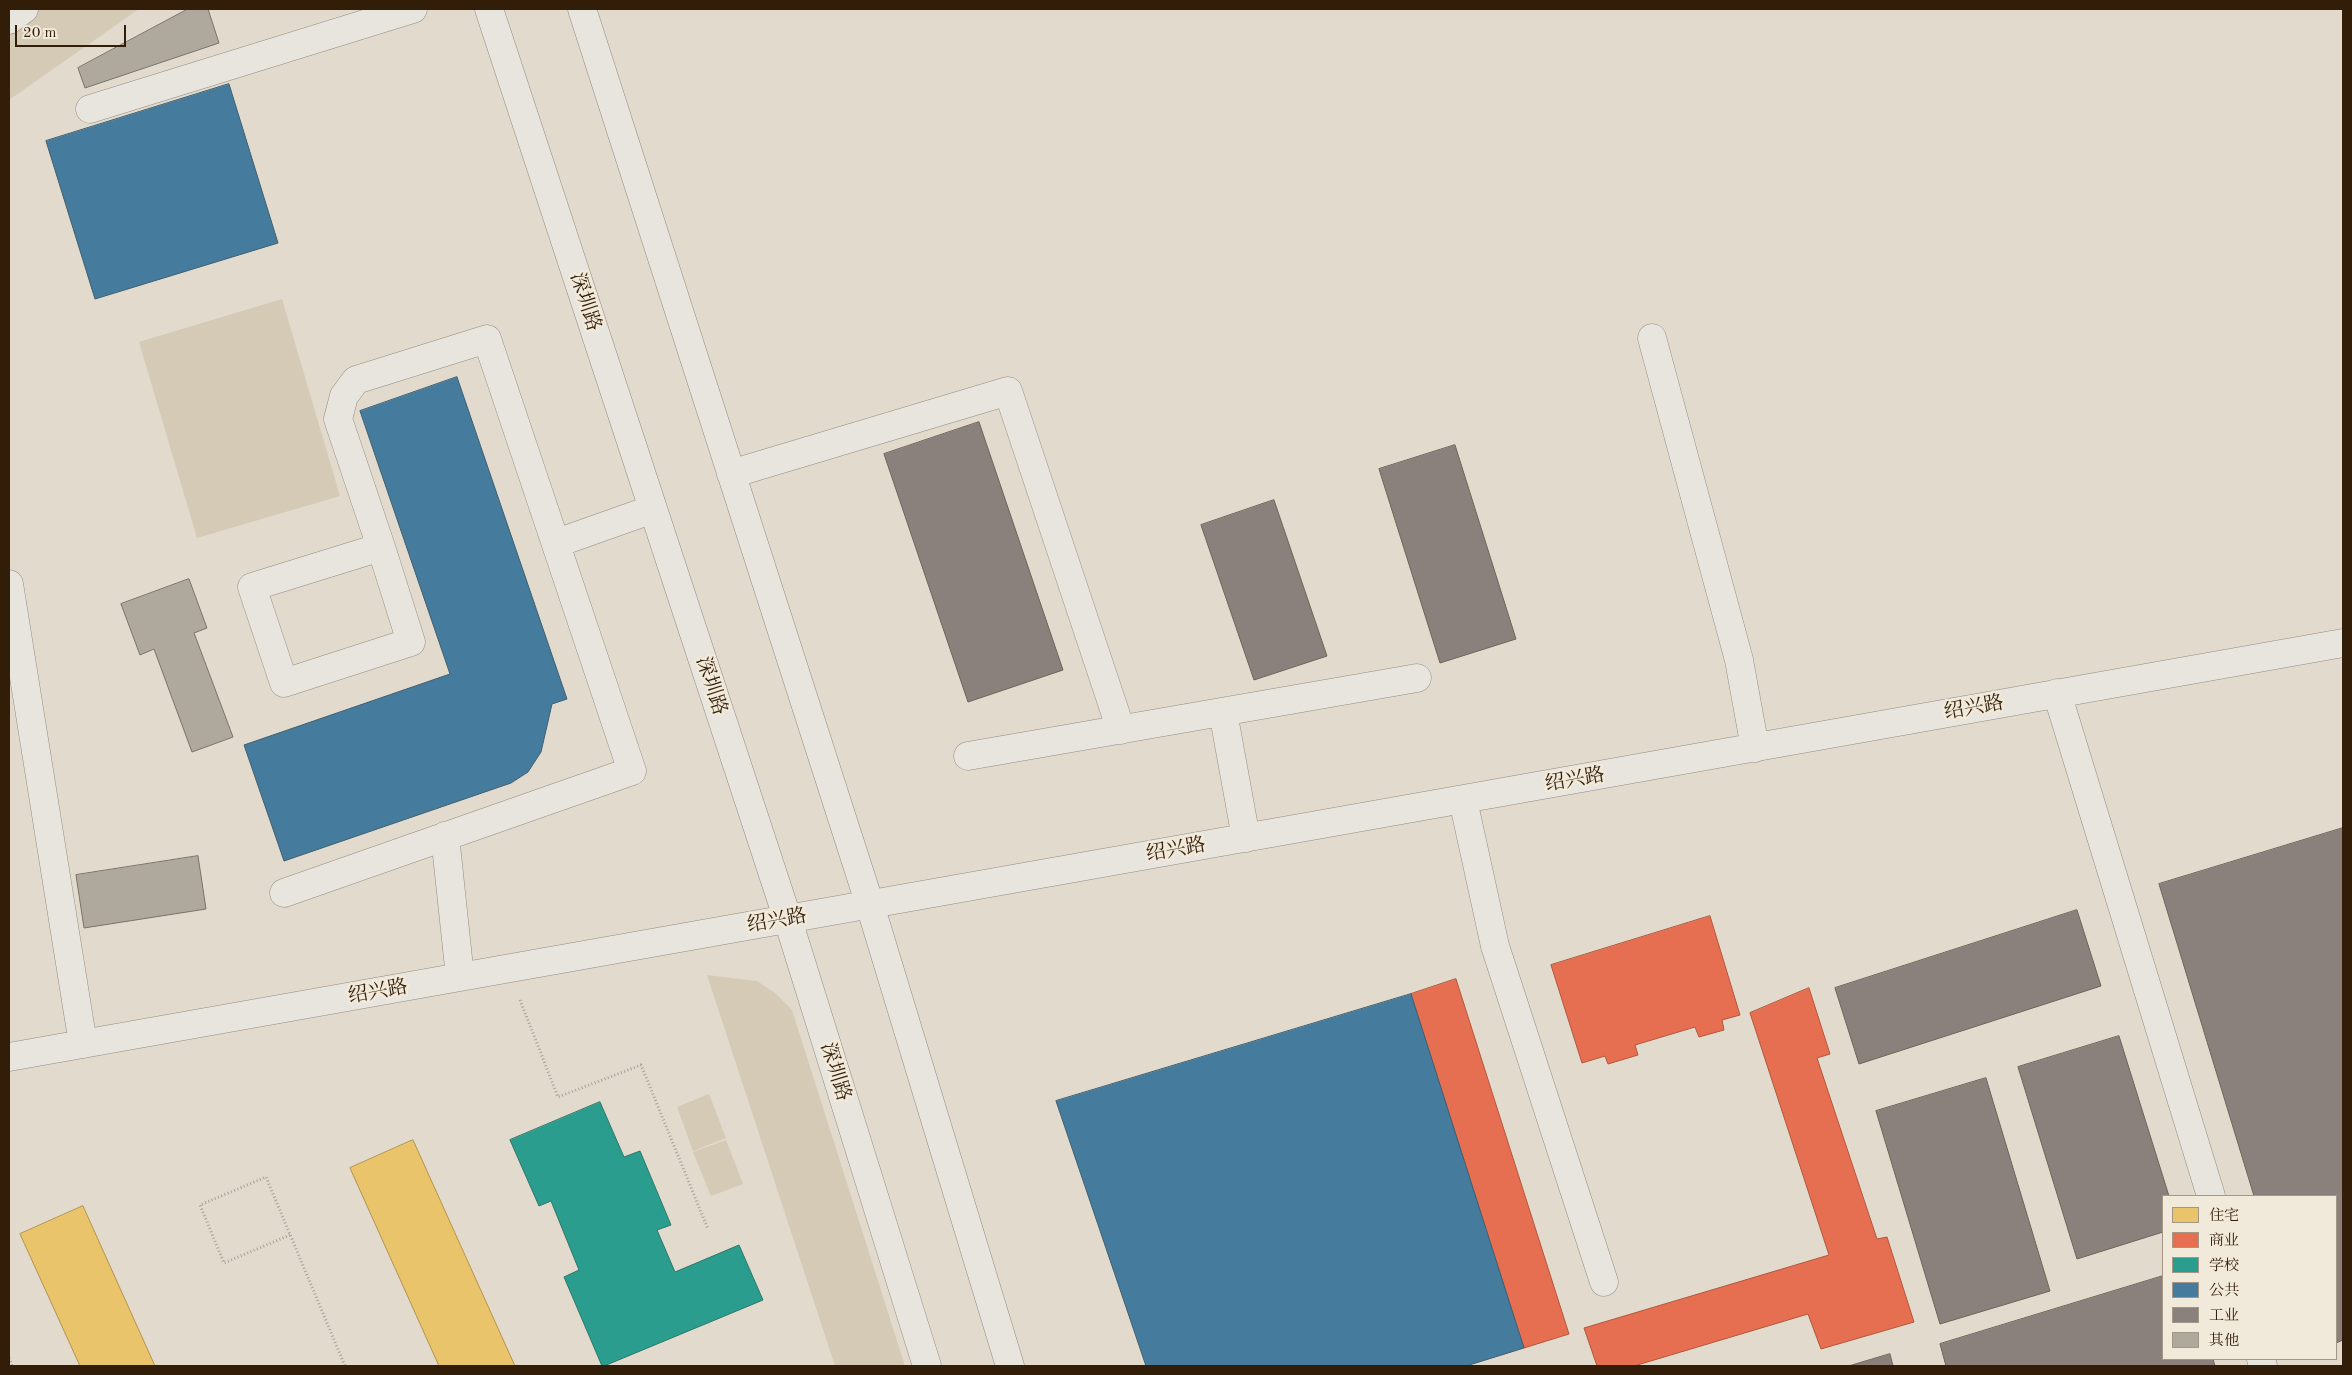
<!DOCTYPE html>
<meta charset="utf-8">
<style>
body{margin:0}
#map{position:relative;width:2352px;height:1375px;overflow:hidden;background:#e2dacc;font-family:"Old Standard TT","Noto Serif SC",serif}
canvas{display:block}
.frame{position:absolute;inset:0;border:10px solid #321d08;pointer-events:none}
.legend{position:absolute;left:2162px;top:1195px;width:175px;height:165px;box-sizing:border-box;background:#f1e9d9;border:1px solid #a59785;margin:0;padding:6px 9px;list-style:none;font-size:15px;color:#321d08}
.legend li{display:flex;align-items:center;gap:10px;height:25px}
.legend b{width:25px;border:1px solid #a59785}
.scale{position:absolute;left:15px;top:25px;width:111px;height:22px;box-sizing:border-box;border:2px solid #321d08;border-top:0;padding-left:6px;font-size:15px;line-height:18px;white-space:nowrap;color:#321d08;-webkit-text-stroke:4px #f1e9d9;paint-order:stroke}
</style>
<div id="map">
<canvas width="2352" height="1375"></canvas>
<div class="frame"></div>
<ul class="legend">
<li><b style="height:14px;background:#e9c46a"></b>住宅</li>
<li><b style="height:14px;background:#e76f51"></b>商业</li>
<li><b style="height:14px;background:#2a9d8f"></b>学校</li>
<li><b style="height:14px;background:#457b9d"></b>公共</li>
<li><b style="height:14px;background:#8a817c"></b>工业</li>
<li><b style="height:14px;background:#afa89d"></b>其他</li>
</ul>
<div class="scale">20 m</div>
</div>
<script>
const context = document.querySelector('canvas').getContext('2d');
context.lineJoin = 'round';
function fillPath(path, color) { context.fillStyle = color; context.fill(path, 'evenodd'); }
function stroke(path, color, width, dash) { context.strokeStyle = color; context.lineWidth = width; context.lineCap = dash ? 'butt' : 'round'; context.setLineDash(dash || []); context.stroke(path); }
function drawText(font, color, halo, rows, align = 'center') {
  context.font = font + ' "Old Standard TT","Noto Serif SC",serif'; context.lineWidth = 5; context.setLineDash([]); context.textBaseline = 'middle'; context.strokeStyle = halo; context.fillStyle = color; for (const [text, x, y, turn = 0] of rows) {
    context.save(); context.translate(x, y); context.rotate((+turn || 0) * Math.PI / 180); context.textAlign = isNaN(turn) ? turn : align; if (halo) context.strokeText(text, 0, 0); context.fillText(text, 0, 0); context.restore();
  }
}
fillPath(new Path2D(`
 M9,9H139L9,100Z
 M282,299L340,496L197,538L139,342Z
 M707,975L757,981L775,993L792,1010L905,1366H835Z
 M709,1094L726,1138L693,1151L677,1107Z
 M726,1140L743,1184L711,1196L693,1152Z`), '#d5cab6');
const homes = new Path2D(`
 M413,1140L515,1366H439L350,1168Z
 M83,1206L155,1366H80L20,1234Z`);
fillPath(homes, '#e9c46a');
stroke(homes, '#b2924d', 1);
const shops = new Path2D(`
 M1710,916L1740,1015L1722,1020L1724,1030L1699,1037L1695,1027L1635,1045L1638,1055L1608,1064L1605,1056L1582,1063L1551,965Z
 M1456,979L1569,1334L1524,1348L1411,994Z
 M1809,988L1830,1054L1817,1058L1877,1239L1887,1237L1914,1322L1821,1349L1808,1314L1634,1366H1597L1584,1328L1829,1255L1750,1013Z`);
fillPath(shops, '#e76f51');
stroke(shops, '#b1563b', 1);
const schools = new Path2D(`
 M600,1102L624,1157L640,1151L671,1225L657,1230L675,1272L739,1245L763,1300L604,1366H602L564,1277L579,1270L551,1201L539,1206L510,1140Z`);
fillPath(schools, '#2a9d8f');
stroke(schools, '#2c7766', 1);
const public = new Path2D(`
 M229,84L278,243L95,299L46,141Z
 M457,377L567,699L552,704L541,752L528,772L511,783L284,861L244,745L450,674L360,411Z
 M1411,994L1524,1348L1466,1366H1146L1056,1101Z`);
fillPath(public, '#457b9d');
stroke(public, '#3f5f70', 1);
const industry = new Path2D(`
 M979,422L1063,670L968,702L884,454Z
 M1455,445L1516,639L1440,663L1379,469Z
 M1274,500L1327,656L1254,680L1201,525Z
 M2343,828V1340L2336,1343V1196H2254L2159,884Z
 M2077,910L2101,986L1859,1064L1835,988Z
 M2119,1036L2169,1196H2163V1232L2077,1259L2018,1067Z
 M1986,1078L2050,1291L1940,1324L1876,1111Z
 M2163,1276V1359H2213L2215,1366H1946L1940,1344Z
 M1890,1354L1893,1366H1849Z`);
fillPath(industry, '#8a817c');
stroke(industry, '#706359', 1);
const building = new Path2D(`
 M188,9H208L219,43L85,88L78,68Z
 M189,579L207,628L194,633L233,737L192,752L154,649L140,655L121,604Z
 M198,856L206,909L84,928L76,875Z`);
fillPath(building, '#afa89d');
stroke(building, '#7a7268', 1);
const minor = new Path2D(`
 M489,9L788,920L927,1366
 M582,9L870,905L1010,1366
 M9,20L24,9
 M90,109L413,9
 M1652,338L1739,660L1755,748
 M731,474L1008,391L1121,730
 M557,543L653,509
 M9,584L83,1044
 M2057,693L2211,1196
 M1223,712L1246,838
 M968,756L1417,678
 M1463,800L1495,946L1604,1282
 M445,836L460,977
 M284,893L632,771L487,339L356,380L344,396L338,419L381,547L252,587L284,683L411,642L381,547
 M9,1057L2343,643
 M2261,1359L2263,1366`);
stroke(minor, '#938c81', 29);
stroke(new Path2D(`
 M520,1000L558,1097L641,1065L708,1229
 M290,1235L224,1263L200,1205L266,1177L345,1366
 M9,1358L12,1366`), '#a6a098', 3, [1, 2.5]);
stroke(minor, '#e8e4de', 28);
drawText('20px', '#321d08', '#f1e9d9', [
 ["深圳路",585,302,72],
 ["深圳路",711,686,72],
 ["绍兴路",1974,708,-10],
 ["绍兴路",1575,780,-10],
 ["绍兴路",1176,850,-10],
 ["绍兴路",777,921,-10],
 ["绍兴路",378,992,-10],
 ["深圳路",835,1072,73]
]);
</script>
